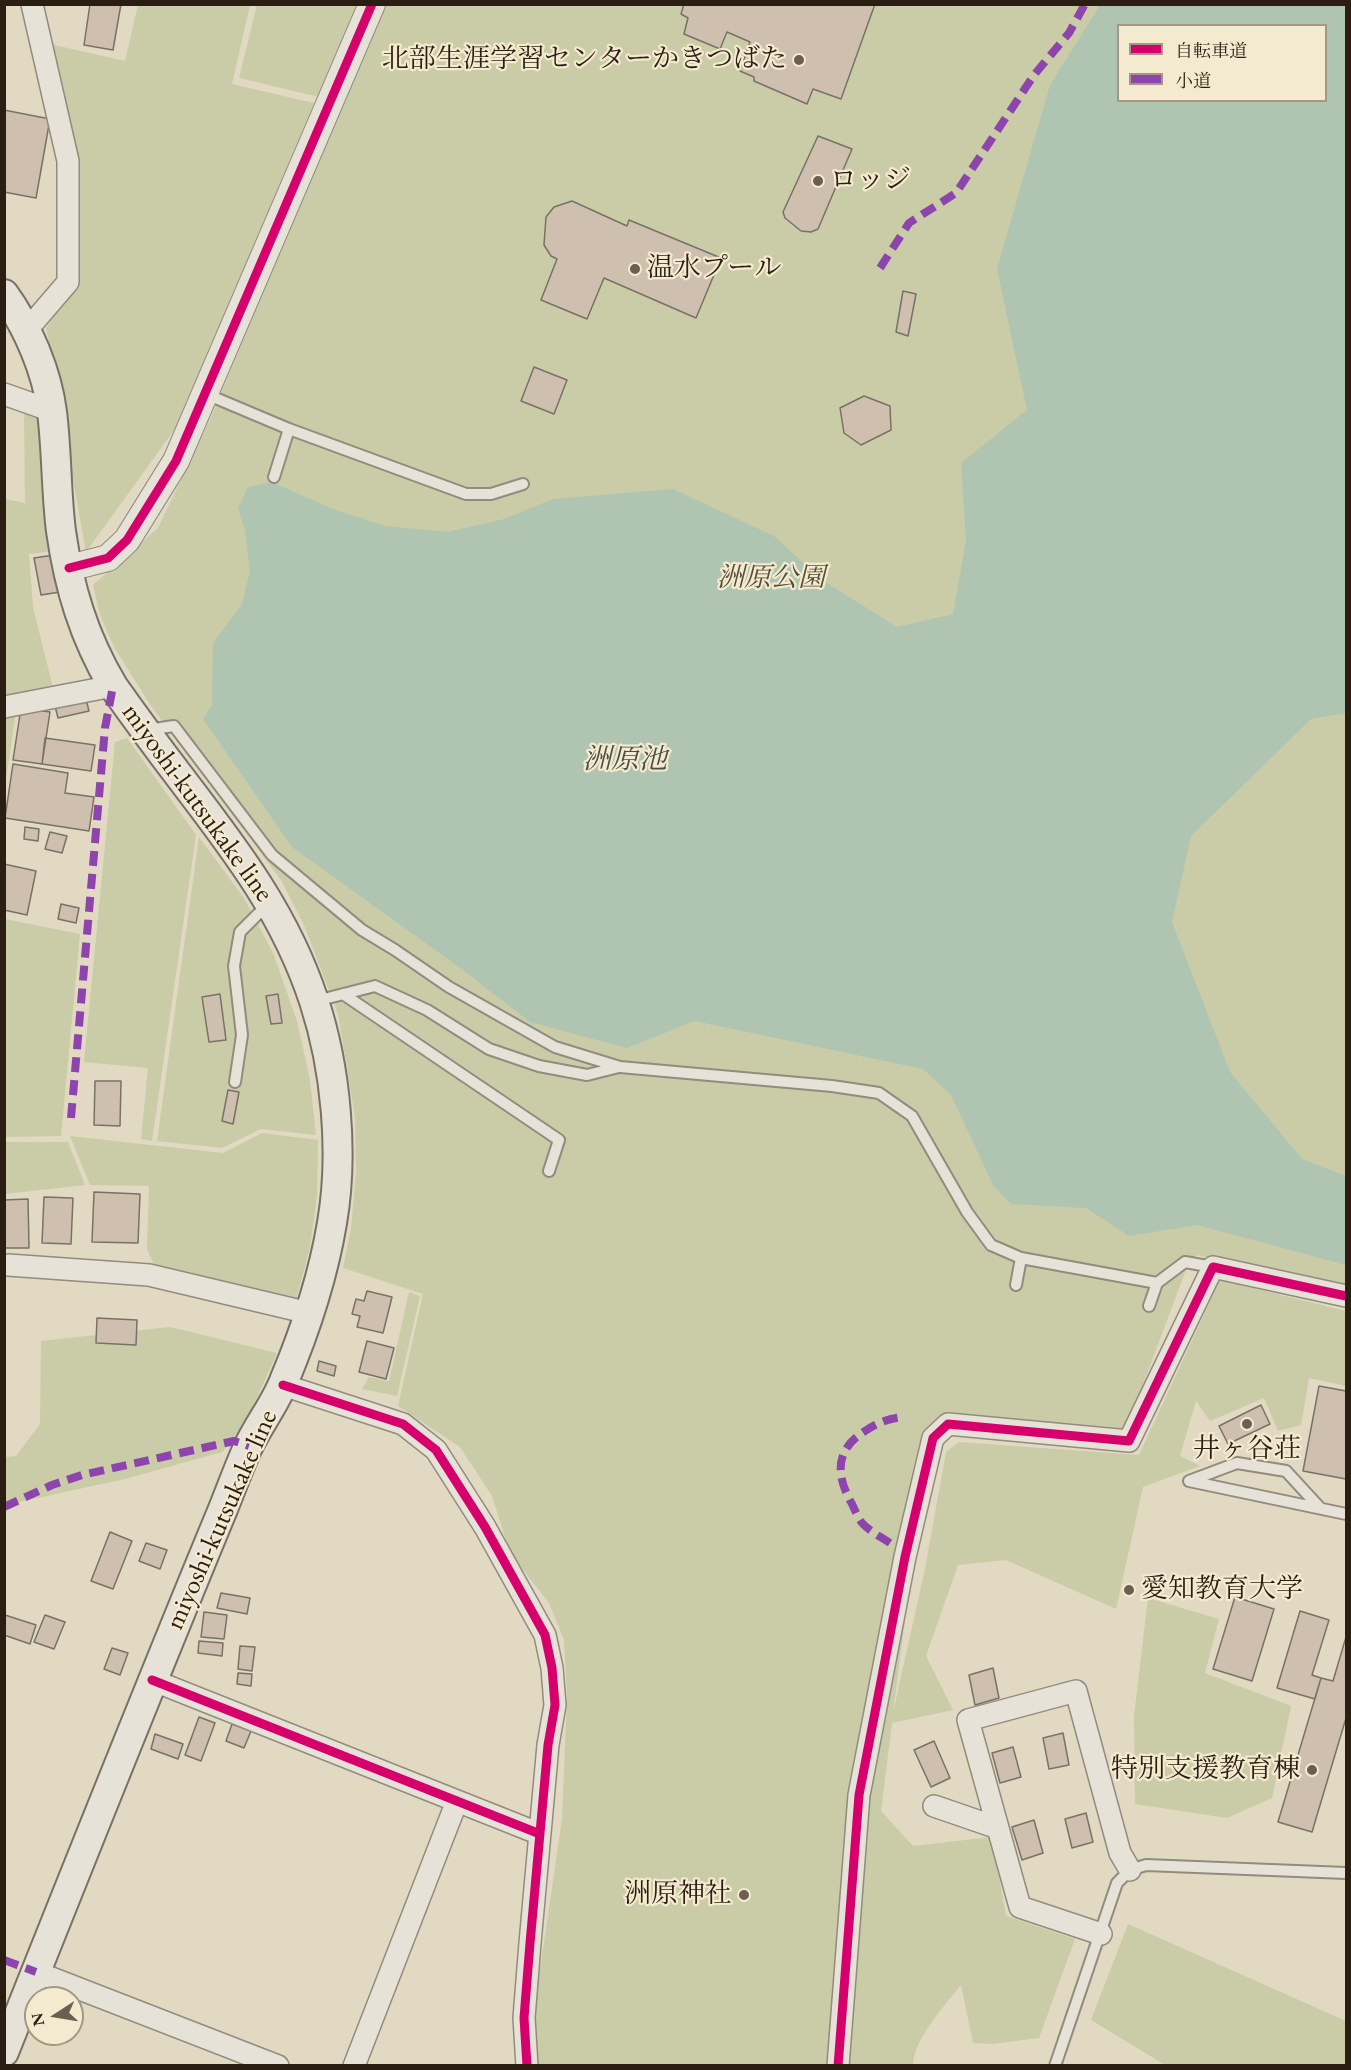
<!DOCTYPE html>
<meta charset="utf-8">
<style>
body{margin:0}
#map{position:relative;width:1351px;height:2070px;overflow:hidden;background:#e1d9c2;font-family:"EB Garamond","Noto Serif JP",serif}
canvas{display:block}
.frame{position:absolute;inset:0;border:6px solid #2a1e13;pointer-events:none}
.legend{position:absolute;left:1117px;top:24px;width:210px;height:78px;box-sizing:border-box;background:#f4eacf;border:2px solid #a39884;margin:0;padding:8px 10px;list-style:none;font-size:18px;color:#2a1e13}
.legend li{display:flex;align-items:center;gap:12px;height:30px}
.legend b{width:30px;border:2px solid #a39884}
.north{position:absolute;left:24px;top:1986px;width:60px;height:60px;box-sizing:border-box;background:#f4eacf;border:2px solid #a39884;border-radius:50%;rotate:258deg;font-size:16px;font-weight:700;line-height:24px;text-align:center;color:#2a1e13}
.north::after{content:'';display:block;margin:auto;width:21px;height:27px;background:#6a5f50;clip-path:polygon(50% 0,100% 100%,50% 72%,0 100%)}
</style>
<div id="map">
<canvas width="1351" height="2070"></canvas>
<div class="frame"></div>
<ul class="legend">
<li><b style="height:8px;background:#d6006c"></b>自転車道</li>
<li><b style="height:8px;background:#8e44ad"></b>小道</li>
</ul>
<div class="north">N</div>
</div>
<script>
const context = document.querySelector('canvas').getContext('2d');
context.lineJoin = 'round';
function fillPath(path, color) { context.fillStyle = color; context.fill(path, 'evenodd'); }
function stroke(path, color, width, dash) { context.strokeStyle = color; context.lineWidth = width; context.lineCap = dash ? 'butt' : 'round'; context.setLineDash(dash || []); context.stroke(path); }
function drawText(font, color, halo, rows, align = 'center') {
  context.font = font + ' "EB Garamond","Noto Serif JP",serif'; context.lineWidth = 4.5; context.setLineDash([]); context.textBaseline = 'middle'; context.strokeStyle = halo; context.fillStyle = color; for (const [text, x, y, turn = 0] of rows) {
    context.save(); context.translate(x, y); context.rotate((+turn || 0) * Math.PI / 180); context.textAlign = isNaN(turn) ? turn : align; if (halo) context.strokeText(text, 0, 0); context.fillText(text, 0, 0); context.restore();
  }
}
fillPath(new Path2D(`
 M138,5H250L232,84L314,103L177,426L86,552L46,328L74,287L50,44L125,61Z
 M257,5H359L319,97L239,78Z
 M381,5H1346V1290L1197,1255L1187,1267L1126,1430L943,1416L930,1425L893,1713L925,1569L946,1452L959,1442L1139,1455L1220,1280L1346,1311V1386L1309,1378L1301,1425L1278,1431L1264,1398L1210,1421L1196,1401L1180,1456L1200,1466L1143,1487L1116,1609L1006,1560L958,1565L926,1656L953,1710L892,1723L881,1811L913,1846L992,1837L1006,1916L1075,1939L1039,2038L992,2044L973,2043L961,1985C945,2005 913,2040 913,2065H537L533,2018L562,1819L567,1696L564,1640L549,1603L510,1553L492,1496L460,1447L398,1406L423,1294L343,1268L351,1228L356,1173L355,1117L338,1014L304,925L281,880L151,706L114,647L100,615L93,585L158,528L211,417ZM1118,26H1326V100H1118Z
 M24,411L42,416L53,551L29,554L33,607L54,692L5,701V499L25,503Z
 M16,711L5,787V713Z
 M127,738L196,835L152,1141L141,1139L148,1068L84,1062L115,742Z
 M199,837L244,898L273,953L297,1021L310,1080L316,1135L261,1129L222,1148L157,1141Z
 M5,919L80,934L61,1136L5,1137Z
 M262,1133L318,1140L317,1196L310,1247L295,1304L156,1269L147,1249L149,1186L90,1185L70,1136L223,1153Z
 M5,1142H68L85,1185L5,1194Z
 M409,1292L420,1296L397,1396L362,1389L369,1377L389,1381Z
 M170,1327L277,1353L246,1422L222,1452L125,1479L5,1505V1457L16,1456L40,1424L41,1341Z
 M1148,1598L1219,1619L1205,1673L1291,1706L1272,1798L1227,1818L1135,1804L1134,1716Z
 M1128,1924L1346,2021V2065H1165L1091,2020Z`), '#c9cca6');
fillPath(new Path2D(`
 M1100,5H1346V713L1311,719L1191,836L1172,922L1230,1072L1302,1159L1346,1176V1265L1197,1225L1129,1236L1086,1208L1011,1204L993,1185L951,1095L923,1069L695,1021L627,1048L530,1022L463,970L292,847L203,719L212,705L213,643L242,604L250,571L245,531L238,508L248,487L272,482L333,509L385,526L447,532L504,519L553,499L673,489L774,536L822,580L897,627L953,614L966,541L961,463L1027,410L997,269L1050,85ZM1118,26H1326V100H1118Z`), '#afc5b2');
const building = new Path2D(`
 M90,4H121L113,50L84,45Z
 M684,4L768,5L875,4L841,99L813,89L807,104L754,81V77L740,71L750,42L727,32L720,49L684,34L688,18L681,14Z
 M4,110L50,119L36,198L4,192Z
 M818,136L852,149L818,229L811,232L801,231L785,218L783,212Z
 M572,201L627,226L629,220L721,258L696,318L604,278L587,319L541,300L557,259L551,256L544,245L546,217L554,207Z
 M903,291L916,294L908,336L896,332Z
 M534,367L567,380L554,414L521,401Z
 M864,396L890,406L891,430L861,445L844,433L840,408Z
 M54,555L60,592L41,595L34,558Z
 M86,699L89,711L58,718L55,706Z
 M21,708L50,712L42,764L13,760Z
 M45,738L95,745L91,771L42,764Z
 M13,764L68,773L65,793L94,797L89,831L5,818Z
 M25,827L39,829L38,841L24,839Z
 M50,832L67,836L62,853L45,849Z
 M4,864L36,871L27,915L4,910Z
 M61,904L79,908L76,923L58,919Z
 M220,994L226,1040L209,1042L202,997Z
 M278,994L282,1023L271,1024L266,996Z
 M95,1081H121L120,1126L94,1125Z
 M228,1090L239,1092L233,1124L222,1121Z
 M94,1192L140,1194L138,1243L92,1242Z
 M44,1197L73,1198L71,1244L42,1243Z
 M28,1199L29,1248H4V1200Z
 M367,1291L392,1297L383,1333L357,1327L360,1316L352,1314L356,1299L364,1301Z
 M97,1318L137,1320L136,1345L96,1343Z
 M367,1341L394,1348L386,1379L359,1372Z
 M319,1361L336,1366L334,1376L317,1371Z
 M1319,1386L1346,1391V1479L1303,1471Z
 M1261,1405L1270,1424L1228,1444L1219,1426Z
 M110,1532L132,1541L113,1589L91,1581Z
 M146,1543L167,1550L160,1569L139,1561Z
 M221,1593L250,1598L247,1614L217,1608Z
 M1235,1597L1274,1609L1252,1681L1213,1669Z
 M1300,1611L1329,1620L1312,1675L1321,1678L1315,1699L1277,1688Z
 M204,1612L227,1615L224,1639L201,1637Z
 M5,1615L36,1625L30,1644L4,1635Z
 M45,1615L65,1622L54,1649L34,1642Z
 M1346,1637V1718L1312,1832L1278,1822L1321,1678L1333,1681Z
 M199,1641L223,1643L222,1656L198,1653Z
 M240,1646L255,1647L252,1671L238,1669Z
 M112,1648L128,1653L120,1675L104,1669Z
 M993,1668L999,1698L975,1705L969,1675Z
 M238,1673L252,1674L251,1686L237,1684Z
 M199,1717L215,1723L201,1761L185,1755Z
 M232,1724L251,1731L244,1748L226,1741Z
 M1063,1733L1069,1765L1049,1769L1043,1738Z
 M155,1734L183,1744L178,1759L151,1749Z
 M934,1741L950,1778L931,1787L914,1750Z
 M1013,1747L1021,1777L1000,1783L992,1753Z
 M1086,1813L1093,1842L1072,1848L1065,1819Z
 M1034,1820L1043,1853L1022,1860L1012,1827Z`);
fillPath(building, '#cfbfae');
stroke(building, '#787266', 1.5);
const service = new Path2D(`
 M206,394L289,429L466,494H491L523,484
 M274,477L289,429
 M147,730L174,726L272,855L362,930L395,950L449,987L555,1047L620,1067L832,1086L879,1093L912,1116L967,1212L991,1245L1021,1258L1157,1283L1185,1262L1213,1267
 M343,994L559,1140L549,1171
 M316,1001L375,986L427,1010L489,1049L539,1066L587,1075L619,1067
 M235,1082L242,1035L234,966L240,932L268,904
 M1016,1285L1021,1258
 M1149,1306L1157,1283
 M1320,1508L1286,1471L1237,1463L1189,1481L1346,1514
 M1055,2066L1117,1883L1130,1870L1146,1865L1346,1873`);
const minor = new Path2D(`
 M26,331L68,282V161L32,4
 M4,394L52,411
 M4,707L113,686
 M8,1265L149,1275L309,1313
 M283,1385L403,1424L436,1450L485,1527L545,1635L552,1668L555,1705L548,1745L530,1943L524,2018L527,2066
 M152,1680L540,1834
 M934,1806L998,1828L1020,1907L1101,1934
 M998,1828L968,1720L1076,1691L1120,1853L1130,1870
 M36,1972L278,2066
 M354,2066L457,1801
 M838,2066L859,1795L905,1557L933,1438L948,1424L1129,1441L1213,1267L1346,1296`);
const tertiary = new Path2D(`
 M69,568L108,558L127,540L176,461L372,4`);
const secondary = new Path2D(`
 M4,294C28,327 47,372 52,412C57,452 56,492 61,531C69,588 84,637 113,686C135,717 157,747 180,777C235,849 285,913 314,1001C336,1068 344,1153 332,1223C323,1277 305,1331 284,1381C275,1404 259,1424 248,1447C239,1467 231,1489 223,1509C148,1690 76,1871 4,2052`);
stroke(service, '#928b7e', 14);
stroke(minor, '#928b7e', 24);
stroke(tertiary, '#928b7e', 28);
stroke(secondary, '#787266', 32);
stroke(service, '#e7e2d7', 10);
stroke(minor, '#e7e2d7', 21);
stroke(tertiary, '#e7e2d7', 26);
stroke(secondary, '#e7e2d7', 28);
stroke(new Path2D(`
 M880,268L909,223L956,193L1034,75L1069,33L1085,4
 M71,1118L105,728L113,686
 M4,1507L52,1485L82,1475L234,1441L249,1446
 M890,1543C881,1537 871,1532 863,1524C858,1519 855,1510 852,1504C836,1476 834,1450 865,1431C877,1423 889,1418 904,1417
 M4,1960L36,1972`), '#8e44ad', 8, [15, 8]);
stroke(new Path2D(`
 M69,568L108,558L127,540L176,461L372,4
 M283,1385L403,1424L436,1450L485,1527L545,1635L552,1668L555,1705L548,1745L530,1943L524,2018L527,2066
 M152,1680L540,1834
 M838,2066L859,1795L905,1557L933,1438L948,1424L1129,1441L1213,1267L1346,1296`), '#d6006c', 9);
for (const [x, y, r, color] of [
 [799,60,6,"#6a5f50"],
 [818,181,6,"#6a5f50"],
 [635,269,6,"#6a5f50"],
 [1247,1424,6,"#6a5f50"],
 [1129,1590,6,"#6a5f50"],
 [1312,1770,6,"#6a5f50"],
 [744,1895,6,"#6a5f50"]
]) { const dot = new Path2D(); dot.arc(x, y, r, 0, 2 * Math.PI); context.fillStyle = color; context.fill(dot); stroke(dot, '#f4eacf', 2); }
drawText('27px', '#2a1e13', '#f4eacf', [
 ["北部生涯学習センターかきつばた",787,60],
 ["ロッジ",830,181,"left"],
 ["温水プール",647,269,"left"],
 ["井ヶ谷荘",1247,1450,"center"],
 ["愛知教育大学",1141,1590,"left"],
 ["特別支援教育棟",1300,1770],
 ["洲原神社",732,1895]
], 'right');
drawText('italic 27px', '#544f38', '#f4eacf', [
 ["洲原公園",771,579]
]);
drawText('27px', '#2a1e13', '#f4eacf', [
 ["miyoshi-kutsukake line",197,803,54],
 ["miyoshi-kutsukake line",222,1520,-66]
]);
drawText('italic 28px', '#4b4e41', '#f4eacf', [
 ["洲原池",625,760]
]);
</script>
